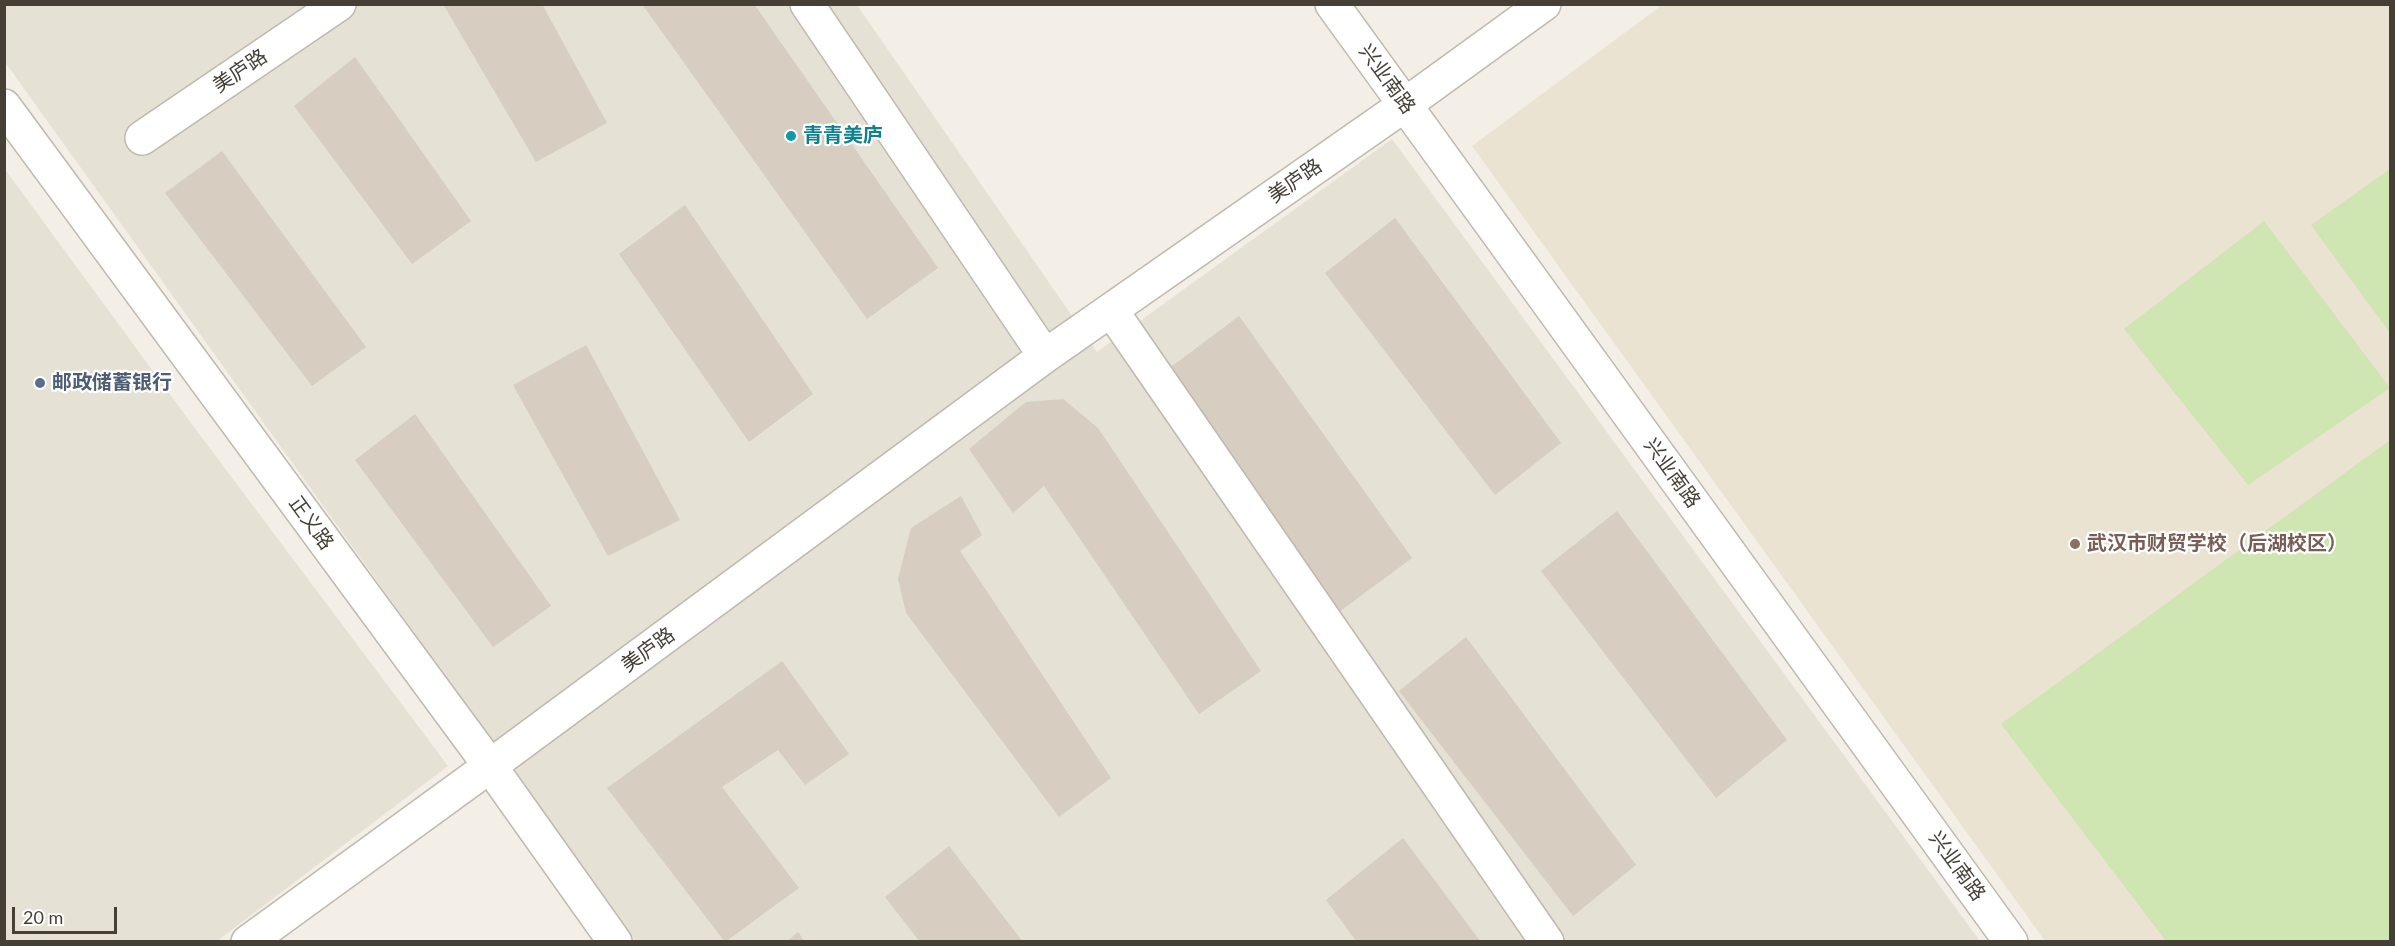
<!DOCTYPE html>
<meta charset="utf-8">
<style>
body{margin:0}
#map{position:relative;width:2395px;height:946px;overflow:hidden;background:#f3efe7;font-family:Lato,sans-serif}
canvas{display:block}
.frame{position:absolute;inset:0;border:6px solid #453f36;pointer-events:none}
.scale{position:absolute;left:12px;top:907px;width:105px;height:27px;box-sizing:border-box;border:3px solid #453f36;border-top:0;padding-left:8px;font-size:18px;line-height:21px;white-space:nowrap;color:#453f36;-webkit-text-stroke:4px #fff;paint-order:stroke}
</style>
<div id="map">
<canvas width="2395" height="946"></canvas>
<div class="frame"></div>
<div class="scale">20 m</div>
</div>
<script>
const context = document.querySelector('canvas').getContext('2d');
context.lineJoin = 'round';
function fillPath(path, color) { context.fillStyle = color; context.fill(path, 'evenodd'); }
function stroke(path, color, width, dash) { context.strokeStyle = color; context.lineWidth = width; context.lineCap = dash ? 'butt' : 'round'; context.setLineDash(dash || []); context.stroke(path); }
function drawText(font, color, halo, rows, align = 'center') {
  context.font = font + ' Lato,"Noto Sans SC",sans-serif'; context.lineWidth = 4.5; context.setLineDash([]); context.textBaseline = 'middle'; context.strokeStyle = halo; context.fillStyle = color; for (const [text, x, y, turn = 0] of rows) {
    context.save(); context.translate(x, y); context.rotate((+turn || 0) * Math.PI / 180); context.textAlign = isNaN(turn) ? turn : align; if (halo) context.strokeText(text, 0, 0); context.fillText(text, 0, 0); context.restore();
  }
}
fillPath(new Path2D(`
 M4,5H857L1097,352L1392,139L1980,941H635L5,62Z
 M4,168L191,423L448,766L217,941H5Z`), '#e6e1d5');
fillPath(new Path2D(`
 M1662,5H2390V941H2045L1472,146Z`), '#ebe3d2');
fillPath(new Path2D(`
 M2390,169V333L2311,225Z
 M2264,221L2390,388L2248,485L2124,329Z
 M2390,440V941H2166L2001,724Z`), '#cfe5b2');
fillPath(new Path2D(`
 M443,4H542L607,123L536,162Z
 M642,4H754L938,268L867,319Z
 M355,57L471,221L412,264L294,106Z
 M222,151L366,347L312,386L165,193Z
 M685,205L813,394L749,442L619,254Z
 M1395,218L1561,443L1495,495L1325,273Z
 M1239,316L1412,558L1339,612L1163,373Z
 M586,345L680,520L608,556L513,385Z
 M1063,399L1098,428L1261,671L1199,714L1044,486L1013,513L969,449L1026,402Z
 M415,414L551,606L493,647L355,460Z
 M961,496L982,535L960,551L1111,778L1059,817L906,613L898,579L911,528Z
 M1617,511L1787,740L1716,798L1541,571Z
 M1466,637L1636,865L1573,916L1399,691Z
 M782,661L849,754L805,785L778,750L722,787L799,888L725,942L607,788Z
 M1403,838L1481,942H1357L1326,900Z
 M949,846L1023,942H920L885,897Z
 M798,932L805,942H786Z`), '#d7cdc0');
const minor = new Path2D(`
 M807,4L1045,356
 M142,138L339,4
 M1111,310L1547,942
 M248,942L490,766L1045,356L1406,104`);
const tertiary = new Path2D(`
 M1332,4L2011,942
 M1406,104L1544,4
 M4,106L490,766L615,942`);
stroke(minor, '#c0b9ad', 36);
stroke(tertiary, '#c0b9ad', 36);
stroke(minor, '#fff', 33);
stroke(tertiary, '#fff', 33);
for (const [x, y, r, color] of [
 [791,136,6,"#0f9aa8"],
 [40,383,6,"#5c6f8a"],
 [2075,544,6,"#8d6e63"]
]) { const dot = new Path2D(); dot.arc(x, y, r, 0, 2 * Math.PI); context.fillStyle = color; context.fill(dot); stroke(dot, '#fff', 2); }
drawText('20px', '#453f36', '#fff', [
 ["美庐路",240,71,-34],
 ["兴业南路",1387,79,54],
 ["美庐路",1295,181,-35],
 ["兴业南路",1672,473,54],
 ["正义路",311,523,54],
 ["美庐路",648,650,-36],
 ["兴业南路",1957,866,54]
]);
drawText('bold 20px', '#0d838f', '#fff', [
 ["青青美庐",803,136]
], 'left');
drawText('bold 20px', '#4e5e75', '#fff', [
 ["邮政储蓄银行",52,383]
], 'left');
drawText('bold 20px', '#785e54', '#fff', [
 ["武汉市财贸学校（后湖校区）",2087,544]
], 'left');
</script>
